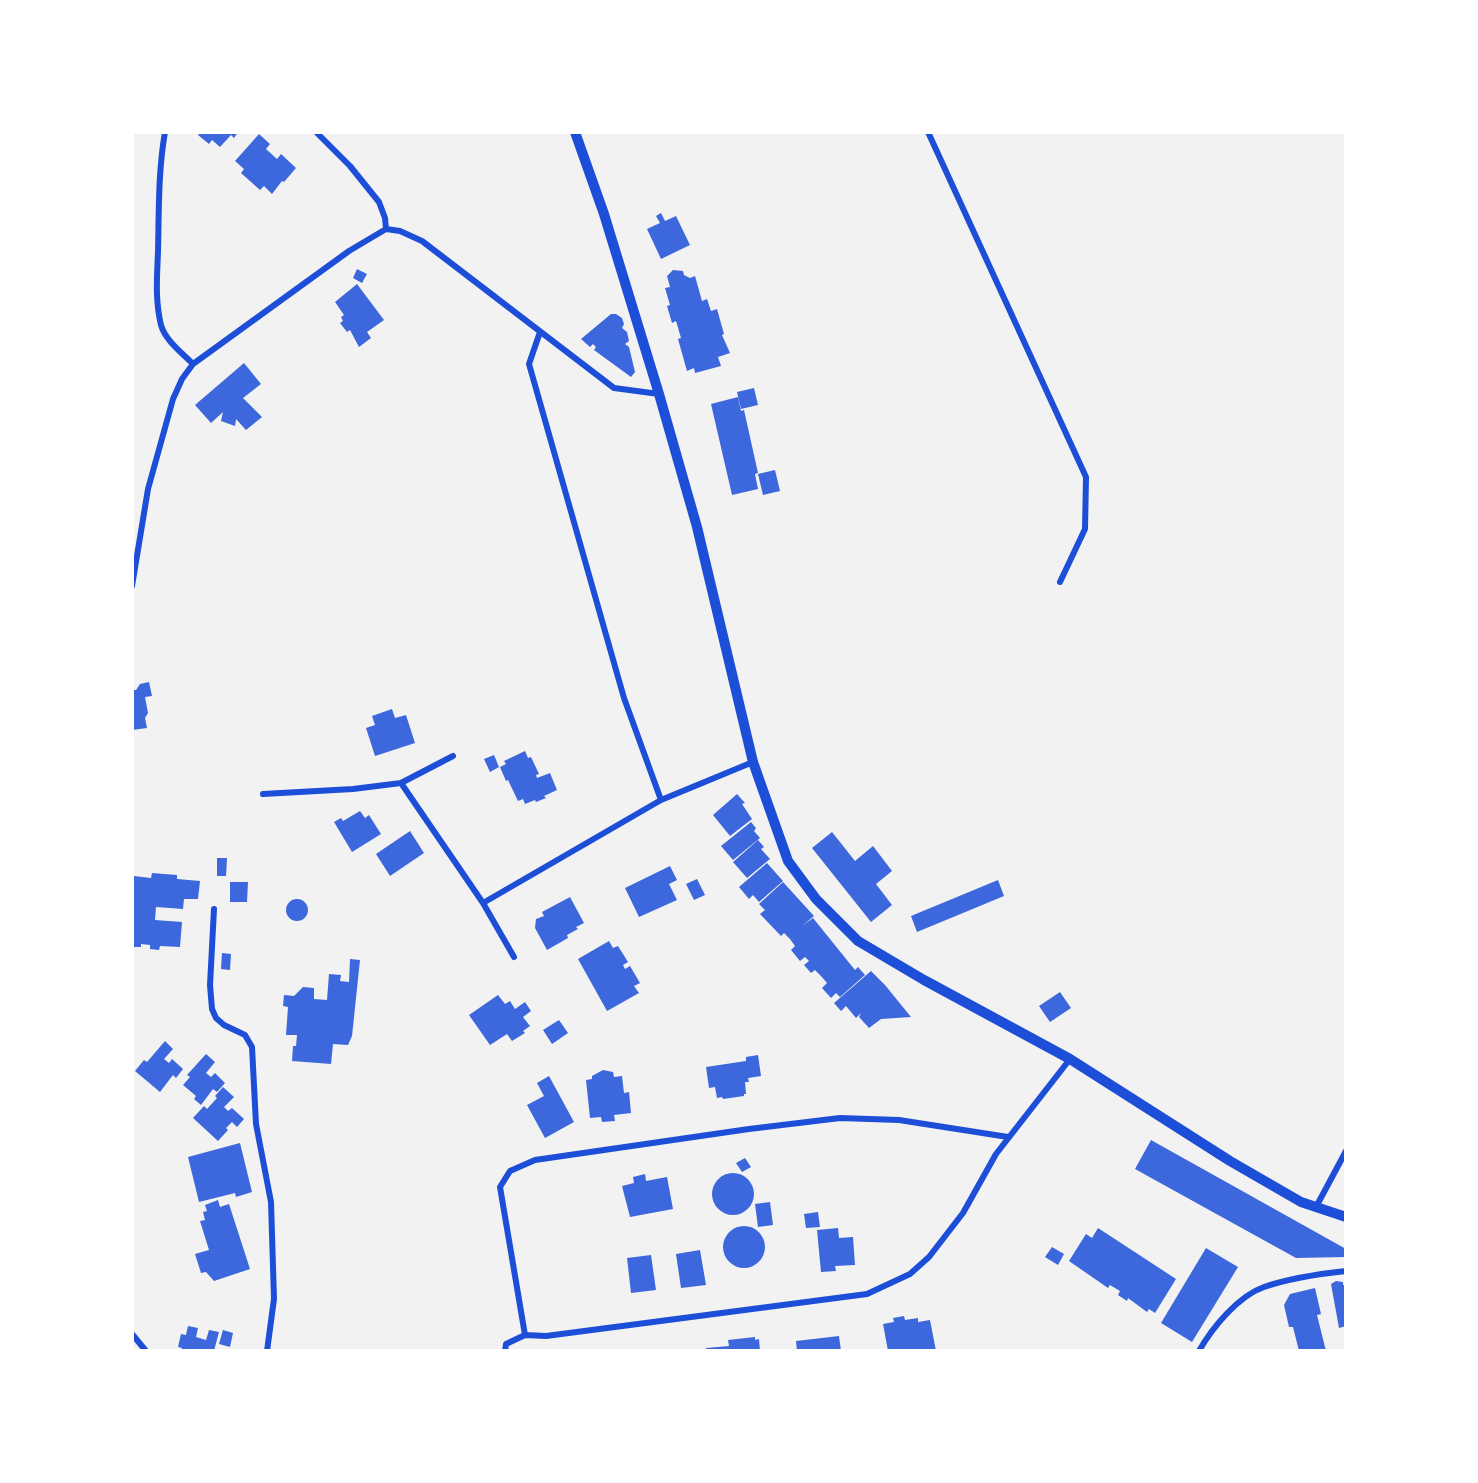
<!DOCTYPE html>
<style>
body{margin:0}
#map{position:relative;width:1478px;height:1483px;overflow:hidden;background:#f2f2f2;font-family:Mulish,sans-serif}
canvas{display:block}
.frame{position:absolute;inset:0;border:134px solid #fff;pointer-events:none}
</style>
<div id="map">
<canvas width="1478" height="1483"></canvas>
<div class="frame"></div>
</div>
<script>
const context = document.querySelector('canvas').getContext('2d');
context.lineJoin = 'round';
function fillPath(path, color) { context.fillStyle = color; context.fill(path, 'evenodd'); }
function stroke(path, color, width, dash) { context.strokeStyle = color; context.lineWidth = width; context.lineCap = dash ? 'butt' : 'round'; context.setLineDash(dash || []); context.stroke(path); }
fillPath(new Path2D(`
 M200,132H238L234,138L231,135L220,147L212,140L209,144L198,135Z
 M259,134L270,144L266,149L277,159L281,154L296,168L284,182L282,181L272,194L264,186L260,190L241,173L244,169L235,161Z
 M661,213L665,221L676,216L690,245L661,259L647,229L660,223L656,216Z
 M357,269L367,274L362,283L353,278Z
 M673,270L683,271L684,275L690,278L695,276L702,301L707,299L711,311L717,309L724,334L722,335L730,353L718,357L721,366L695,373L694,368L687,371L678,339L681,338L676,321L672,323L667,306L670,305L665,288L670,287L667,276Z
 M357,284L384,320L367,332L371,338L359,347L350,330L347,332L340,323L343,321L341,317L344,315L335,302Z
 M611,314H616L622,318L624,324L622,328L627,332L629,341L625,344L629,347L635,372L631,377L594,350L596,347L593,344L590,347L581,339Z
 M244,363L261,384L243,398L262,417L246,430L236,419L235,426L221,421L223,412L211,423L195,405Z
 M754,388L758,405L741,409L737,392Z
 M738,397L741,411L744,410L758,473L755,474L758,489L732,495L711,404Z
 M775,470L780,491L763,495L758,474Z
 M149,682L152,696L145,697L148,713L145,718L147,728L132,730V690H136L140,684Z
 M392,709L395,718L406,715L415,743L375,756L366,728L375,725L372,716Z
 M525,751L528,758L531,757L539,774L536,775L537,778L550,773L557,790L544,796L546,798L536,802L535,800L525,804L523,799L518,801L508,780L506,781L500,767L506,764L504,761Z
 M494,755L499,767L490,772L484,759Z
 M737,794L745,803L742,804L752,819L730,836L713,815Z
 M360,811L365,818L369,815L381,834L352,852L334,822L341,818L343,821Z
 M751,822L756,828L754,831L760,838L733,860L721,846Z
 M410,831L424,853L390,876L376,854Z
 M832,832L855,861L873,846L892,871L876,884L892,905L871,922L812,848Z
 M758,840L764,847L761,849L770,859L747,878L733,862Z
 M217,858H227L226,876H217Z
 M767,863L783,881L759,902L753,895L749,899L739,887Z
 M670,866L677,880L669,884L677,900L639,917L625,888Z
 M152,873L177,875V879L200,881L198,899H184L183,909L156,907L155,920L182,922L180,947L160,946L159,950L150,949V945L141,944V947H132V894L134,876L151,878Z
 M697,879L705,895L694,900L686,884Z
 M998,880L1004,896L917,932L911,916Z
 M230,882H248L247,902H230Z
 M783,882L814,916L802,926L813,918L855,970L858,967L865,975L840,997L836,993L831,998L822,988L827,983L821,976L815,970L811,973L804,965L809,961L805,957L800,961L791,950L795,946L790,939L784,933L781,936L760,914L765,910L759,904Z
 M570,897L584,923L576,927L578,929L567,935L568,938L547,950L535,928L536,919L544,916L542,912Z
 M286 910a11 11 0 1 1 22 0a11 11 0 1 1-22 0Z
 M609,941L613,948L618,946L628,962L623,965L625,969L630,966L640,983L634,986L639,993L607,1011L578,959Z
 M222,953L231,954L230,970L221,969Z
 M350,959L360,960L352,1036L348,1045L333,1044L331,1064L292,1061L293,1046H296L297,1035H286L288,1007L283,1006L284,995L294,996L303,987L314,988V999L327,1000L329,974L341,975L340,981L349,982Z
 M871,971L885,985L911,1017L881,1019L869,1028L859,1017L861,1013L856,1018L846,1006L841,1011L834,1003Z
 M1060,992L1071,1008L1050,1022L1039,1006Z
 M498,995L505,1004L510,1001L515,1009L525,1002L531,1011L523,1017L530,1026L523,1031L525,1033L512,1041L507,1034L490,1045L469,1015Z
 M559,1020L568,1033L552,1044L543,1030Z
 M165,1041L173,1049L164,1059L169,1063L172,1059L183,1069L176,1078L173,1075L160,1092L135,1071L144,1060L147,1062Z
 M206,1054L215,1062L206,1073L211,1077L215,1073L225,1083L217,1092L213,1089L201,1105L194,1099L196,1096L183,1085L190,1077L187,1075Z
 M758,1055L761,1076L748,1078L749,1082H745L746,1094H744V1096L723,1099L722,1097L717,1098L715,1087L709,1088L706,1067L746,1061V1057Z
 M603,1070L613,1072L614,1077L622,1076L624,1093L629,1092L631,1113L614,1115L615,1121L602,1122L601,1117L590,1118L586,1080L592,1079V1076Z
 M549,1076L574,1122L545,1138L527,1105L544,1096L537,1083Z
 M223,1087L234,1097L224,1107L228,1111L232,1108L244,1119L237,1127L232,1122L226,1128L228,1130L218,1141L193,1118L204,1106L207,1109L217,1098L215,1096Z
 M1151,1140L1346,1249V1257L1296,1258L1135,1169Z
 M240,1143L252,1192L236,1197L235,1193L199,1202L188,1157Z
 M745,1158L751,1167L742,1172L736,1163Z
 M712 1194a21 21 0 1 1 42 0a21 21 0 1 1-42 0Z
 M645,1174L646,1181L667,1177L673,1209L630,1217L622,1186L634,1183L633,1177Z
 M218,1200L220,1207L229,1204L250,1269L214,1281L206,1272L201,1273L195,1254L209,1250L200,1221L205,1220L203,1212L207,1211L205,1205Z
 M770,1202L773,1225L758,1227L755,1204Z
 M818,1212L820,1227L806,1228L804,1214Z
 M723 1247a21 21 0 1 1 42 0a21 21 0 1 1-42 0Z
 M838,1228L839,1238L853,1237L855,1265L835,1266L836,1271L821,1272L817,1230Z
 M1098,1228L1176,1279L1155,1313L1149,1309L1147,1312L1128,1298L1127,1301L1118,1295L1120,1291L1110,1285L1108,1288L1069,1261L1086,1234L1092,1238Z
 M1052,1247L1064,1254L1058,1265L1045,1257Z
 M1206,1248L1238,1267L1192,1342L1161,1323Z
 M700,1250L706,1285L681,1288L676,1254Z
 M651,1255L656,1290L631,1293L627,1258Z
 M1336,1281L1343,1282V1285H1346V1326L1339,1328L1331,1284Z
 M1315,1288L1321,1314L1317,1315L1326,1351H1299L1293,1327H1289L1284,1305L1290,1294Z
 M904,1316L905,1320L918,1318V1322L930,1320L936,1351H888L883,1324L894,1322L893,1318Z
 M188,1326L198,1328L196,1337L206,1340L209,1330L219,1332L214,1351H181L182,1348L178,1347L181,1334L186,1335Z
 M223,1330L233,1333L230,1347L219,1344Z
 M839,1336L841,1351H797L796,1341Z
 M755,1337V1340L759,1339L760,1351H707L706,1348L729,1346L728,1340Z`), '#3d67dc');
stroke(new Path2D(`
 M165,132C158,172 159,212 158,252C157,276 155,301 161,325C165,340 182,353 193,364
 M316,132L350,166L379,202L385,218L386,229
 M928,132L1086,477L1085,529L1060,582
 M540,332L529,364L624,698L661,800
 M132,586L148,489L173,399L182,379L193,364L349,251L386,229L400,231L422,241L614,388L659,394
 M401,783L453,756
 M263,794L353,789L401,783L483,903L514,957
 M483,903L661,800L753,762
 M214,909L210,985L212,1009L216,1018L224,1025L245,1035L252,1047L256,1124L271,1202L274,1299L267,1351
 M1316,1207L1346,1151
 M132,1334L146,1351
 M525,1335L500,1187L510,1171L535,1160L749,1129L840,1118L899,1120L1008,1137
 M505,1351L506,1344L525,1335L546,1336L867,1294L910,1274L929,1257L963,1213L996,1154L1070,1059
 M1199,1351C1212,1328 1238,1296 1264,1287C1290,1278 1318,1274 1346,1271`), '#1d4ed8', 6);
stroke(new Path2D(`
 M575,132L604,214L659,394L697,527L753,762L788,861L816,899L858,941L924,980L1070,1059L1230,1161L1301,1202L1346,1217`), '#1d4ed8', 10);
</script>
